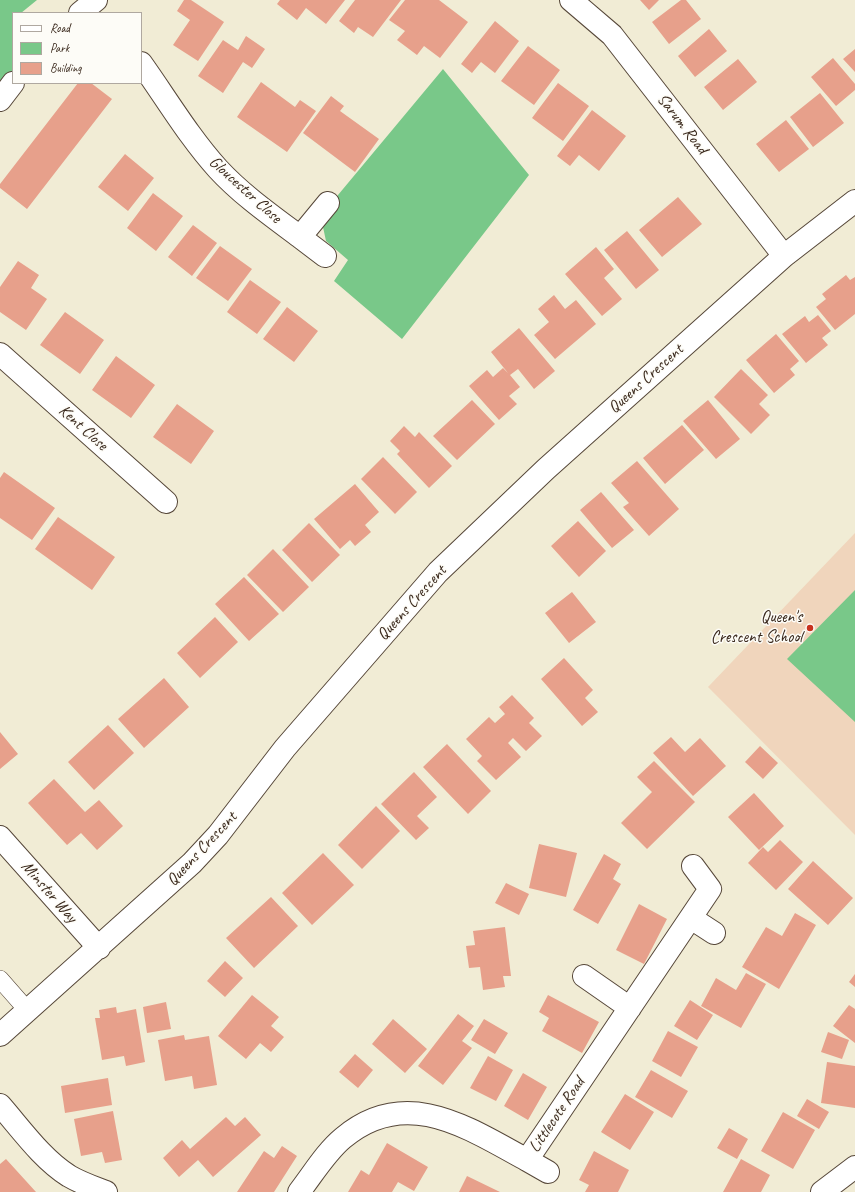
<!DOCTYPE html>
<style>
body{margin:0}
#map{position:relative;width:855px;height:1192px;overflow:hidden;background:#f1ecd5;font-family:Caveat,sans-serif}
canvas{display:block}
.legend{position:absolute;left:12px;top:12px;width:130px;height:72px;box-sizing:border-box;background:#fdfcf7;border:1px solid #afa8a0;margin:0;padding:5px 7px;list-style:none;font-size:12px;color:#3b2a1e}
.legend li{display:flex;align-items:center;gap:8px;height:20px}
.legend b{width:20px;border:1px solid #afa8a0}
</style>
<div id="map">
<canvas width="855" height="1192"></canvas>
<ul class="legend">
<li><b style="height:5px;background:#fff"></b>Road</li>
<li><b style="height:11px;background:#79c889"></b>Park</li>
<li><b style="height:11px;background:#e7a08b"></b>Building</li>
</ul>
</div>
<script>
const context = document.querySelector('canvas').getContext('2d');
context.lineJoin = 'round';
function fillPath(path, color) { context.fillStyle = color; context.fill(path, 'evenodd'); }
function stroke(path, color, width, dash) { context.strokeStyle = color; context.lineWidth = width; context.lineCap = dash ? 'butt' : 'round'; context.setLineDash(dash || []); context.stroke(path); }
function drawText(font, color, halo, rows, align = 'center') {
  context.font = font + ' Caveat,sans-serif'; context.lineWidth = 3; context.setLineDash([]); context.textBaseline = 'middle'; context.strokeStyle = halo; context.fillStyle = color; for (const [text, x, y, turn = 0] of rows) {
    context.save(); context.translate(x, y); context.rotate((+turn || 0) * Math.PI / 180); context.textAlign = isNaN(turn) ? turn : align; if (halo) context.strokeText(text, 0, 0); context.fillText(text, 0, 0); context.restore();
  }
}
fillPath(new Path2D(`
 M855,533V835L708,687Z`), '#f0d5bc');
fillPath(new Path2D(`
 M0,0H37L21,13H13V76L0,84Z
 M443,69L529,175L402,339L334,281L348,260L326,241L323,227L338,195Z
 M855,590V722L787,659Z`), '#79c889');
fillPath(new Path2D(`
 M184,0H191L224,22L198,61L173,45L190,20L177,11Z
 M280,0H345L326,24L306,8L297,20L277,4Z
 M355,0H401L373,37L358,27L354,33L339,21Z
 M405,0H439L468,22L440,58L424,46L417,55L397,40L405,31L389,20Z
 M640,0H659L649,10Z
 M681,0H686L701,19L669,44L652,22Z
 M495,21L519,41L495,73L481,62L472,73L461,64Z
 M709,29L727,51L695,77L678,56Z
 M246,36L265,49L252,68L243,62L223,93L198,76L223,40L238,50Z
 M528,46L560,70L534,105L501,81Z
 M855,49V72L843,59Z
 M833,58L855,84V90L836,106L811,77Z
 M738,59L757,82L723,110L704,87Z
 M261,82L295,107L300,100L316,111L287,152L237,117Z
 M78,83H91L112,99L27,209L0,188V184Z
 M558,83L589,106L563,141L532,118Z
 M820,93L844,123L813,147L790,117Z
 M331,96L344,106L340,111L379,139L355,172L303,133Z
 M592,110L626,136L599,171L579,155L570,166L557,156Z
 M786,120L809,149L779,172L756,144Z
 M125,154L154,178L128,211L98,187Z
 M153,193L183,216L156,251L127,228Z
 M678,197L702,224L662,257L639,230Z
 M193,225L217,243L192,276L168,257Z
 M627,231L659,270L636,289L604,250Z
 M220,246L252,269L228,301L196,278Z
 M596,247L614,269L604,278L622,299L602,316L565,274Z
 M18,261L39,275L31,288L47,299L26,330L0,312V287Z
 M846,275L850,280L855,277V314L835,330L816,307L826,299L822,294Z
 M250,280L281,302L257,334L227,312Z
 M554,295L565,309L576,300L596,324L555,359L534,335L549,322L538,309Z
 M287,307L318,331L294,362L263,339Z
 M65,312L104,340L80,374L40,345Z
 M818,315L831,331L822,338L828,345L806,363L782,334L805,316L809,322Z
 M519,328L555,371L534,389L518,369L510,375L520,387L509,396L517,404L499,420L469,386L487,370L493,377L503,368L508,373L491,352Z
 M776,334L799,361L790,369L795,375L774,393L746,360Z
 M116,356L155,385L131,418L92,390Z
 M741,369L768,395L759,404L770,415L751,434L714,397Z
 M472,400L495,424L457,460L433,436Z
 M708,400L740,439L716,459L683,421Z
 M177,404L214,431L191,464L153,437Z
 M682,425L704,450L665,484L643,458Z
 M404,426L415,437L419,432L452,466L429,488L397,454L400,451L390,441Z
 M383,457L417,492L395,514L361,479Z
 M637,461L679,509L649,536L623,507L629,503L611,483Z
 M4,472L55,508L32,540L0,518V478Z
 M355,484L379,512L365,525L371,532L355,546L350,540L340,549L314,519Z
 M601,492L634,530L612,548L580,510Z
 M58,517L115,557L92,590L35,549Z
 M578,521L606,551L579,577L551,546Z
 M309,523L340,555L312,582L282,550Z
 M273,549L309,587L283,612L247,575Z
 M244,577L279,614L249,641L215,604Z
 M572,592L596,622L569,643L545,613Z
 M215,617L238,642L200,678L177,653Z
 M564,658L593,690L585,698L598,712L582,726L541,679Z
 M164,678L189,707L144,748L118,719Z
 M512,695L534,718L529,723L542,736L526,751L513,738L508,743L521,757L496,780L477,761L482,756L466,739L489,717L495,723L505,714L499,707Z
 M108,725L134,753L94,790L68,762Z
 M0,732L18,754L0,769Z
 M671,737L685,752L700,738L726,766L693,796L653,753Z
 M447,744L491,791L468,814L423,767Z
 M760,746L778,763L763,779L745,762Z
 M654,761L695,802L647,849L621,823L652,792L637,777Z
 M414,772L437,797L417,816L429,828L416,840L381,804Z
 M54,779L85,812L99,800L123,826L97,850L81,833L67,845L28,803Z
 M754,793L784,826L759,850L728,817Z
 M376,806L400,831L362,869L338,845Z
 M780,840L803,862L776,890L748,863L763,847L768,852Z
 M539,844L577,853L566,897L529,888Z
 M323,853L354,885L312,925L282,893Z
 M604,854L621,864L613,879L621,884L598,924L573,910Z
 M813,861L853,898L828,925L788,889Z
 M506,883L529,894L519,915L495,903Z
 M271,897L298,926L254,968L226,938Z
 M639,904L667,919L644,964L616,950Z
 M795,913L816,925L779,989L742,967L766,927L782,936Z
 M505,927L511,976H503L505,987L483,990L480,967L469,968L466,946L475,945L473,931Z
 M225,961L243,978L225,997L207,981Z
 M746,973L766,984L741,1028L701,1006L716,978L736,990Z
 M855,974V987L849,982Z
 M252,995L279,1017L271,1026L284,1037L271,1052L260,1043L246,1059L218,1036Z
 M548,995L599,1022L582,1053L542,1031L549,1018L539,1012Z
 M690,1000L713,1015L697,1040L674,1026Z
 M166,1002L171,1029L147,1033L143,1007Z
 M849,1005L855,1009V1043L833,1026Z
 M116,1007L117,1013L136,1009L145,1062L126,1066L124,1056L102,1060L95,1018H100L99,1010Z
 M458,1014L474,1026L462,1041L472,1048L443,1085L418,1066Z
 M393,1019L427,1049L405,1073L372,1044Z
 M484,1019L508,1033L495,1054L471,1040Z
 M668,1031L698,1047L681,1077L652,1061Z
 M828,1032L849,1040L842,1059L821,1052Z
 M184,1035L185,1040L209,1036L217,1085L194,1089L192,1076L165,1081L158,1040Z
 M355,1054L373,1070L358,1088L339,1072Z
 M488,1056L513,1070L496,1101L470,1088Z
 M827,1062L855,1066V1108L821,1103Z
 M651,1070L688,1091L672,1118L635,1097Z
 M523,1073L547,1087L528,1120L504,1106Z
 M108,1078L112,1105L65,1113L61,1086Z
 M625,1094L654,1112L630,1150L601,1132Z
 M807,1099L829,1112L819,1129L797,1116Z
 M113,1111L122,1160L105,1163L102,1152L81,1156L74,1119Z
 M783,1112L815,1130L793,1169L761,1151Z
 M226,1117L235,1126L245,1117L261,1135L213,1177L198,1160L179,1177L163,1158L182,1140L190,1149Z
 M729,1128L748,1139L737,1159L717,1148Z
 M387,1143L428,1167L414,1191L398,1182L392,1192H348L361,1170L369,1175Z
 M282,1146L297,1156L274,1192H237L264,1151L274,1158Z
 M594,1151L629,1170L618,1192H585L589,1185L579,1180Z
 M6,1159L36,1192H0V1164Z
 M741,1159L770,1175L761,1192H723Z
 M467,1176L500,1192H459Z`), '#e7a08b');
const lane = new Path2D(`
 M0,979L28,1011`);
const street = new Path2D(`
 M571,0L612,35L784,256
 M80,13L96,0
 M141,63C166,98 189,137 218,169C242,195 272,216 300,237L328,203
 M0,100L13,83
 M300,237L325,256
 M0,354L166,502
 M0,837L99,948
 M691,918L714,933
 M584,976L630,1008
 M0,1035L192,863L218,835L285,748L438,572L546,469L784,256L855,201
 M0,1105C21,1129 42,1159 69,1176C81,1183 93,1187 106,1192
 M527,1160L548,1172
 M299,1192C313,1174 326,1152 343,1138C406,1085 468,1128 527,1160L710,889L693,866
 M822,1192L855,1167`);
stroke(lane, '#564739', 18);
stroke(street, '#564739', 24);
stroke(lane, '#fff', 17);
stroke(street, '#fff', 22);
for (const [x, y, r, color] of [
 [810,628,4,"#c8321e"]
]) { const dot = new Path2D(); dot.arc(x, y, r, 0, 2 * Math.PI); context.fillStyle = color; context.fill(dot); stroke(dot, '#fdfcf7', 1.5); }
drawText('17px', '#3b2a1e', '#fdfcf7', [
 ["Sarum Road",682,124,52],
 ["Gloucester Close",245,190,42],
 ["Queens Crescent",646,379,-42],
 ["Kent Close",83,428,42],
 ["Queens Crescent",412,603,-48],
 ["Queens Crescent",202,849,-47],
 ["Minster Way",49,892,49],
 ["Littlecote Road",557,1115,-56]
]);
drawText('17px', '#3b2a1e', '#fdfcf7', [
 ["Queen's",802,618],
 ["Crescent School",802,638]
], 'right');
</script>
